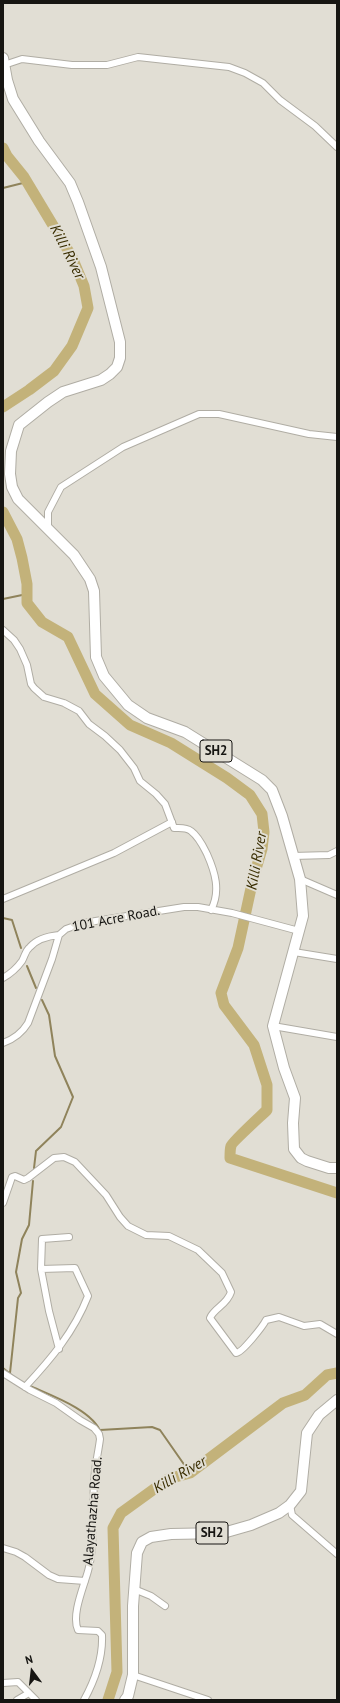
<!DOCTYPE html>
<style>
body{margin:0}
#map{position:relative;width:340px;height:1703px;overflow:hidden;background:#e1ded4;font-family:"PT Sans",sans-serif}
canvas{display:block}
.frame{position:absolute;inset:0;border:4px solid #161512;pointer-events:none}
.north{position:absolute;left:12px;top:1651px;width:40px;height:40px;-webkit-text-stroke:3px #e1ded4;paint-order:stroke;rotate:345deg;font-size:11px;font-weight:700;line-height:16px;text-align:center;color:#161512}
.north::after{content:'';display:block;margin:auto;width:14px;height:18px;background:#161512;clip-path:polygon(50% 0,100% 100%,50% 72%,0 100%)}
</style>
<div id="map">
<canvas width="340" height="1703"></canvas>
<div class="frame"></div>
<div class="north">N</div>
</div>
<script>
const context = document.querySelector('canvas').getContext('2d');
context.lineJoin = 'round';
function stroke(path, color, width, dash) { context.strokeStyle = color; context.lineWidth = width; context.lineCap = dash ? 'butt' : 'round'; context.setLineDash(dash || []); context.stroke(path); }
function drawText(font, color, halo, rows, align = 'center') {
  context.font = font + ' "PT Sans",sans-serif'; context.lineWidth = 4; context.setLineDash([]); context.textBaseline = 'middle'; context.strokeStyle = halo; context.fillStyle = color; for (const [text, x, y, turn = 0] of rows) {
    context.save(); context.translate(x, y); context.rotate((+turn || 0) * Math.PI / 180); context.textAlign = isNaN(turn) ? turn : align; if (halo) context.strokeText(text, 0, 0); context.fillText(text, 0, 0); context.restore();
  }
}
stroke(new Path2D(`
 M3,188L27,182
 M3,599L27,594
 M3,918L12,920L21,948
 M27,966L36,988
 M34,1168L36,1151L61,1127L73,1097L55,1056L49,1015L42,1000
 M3,1368L14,1377
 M10,1373L18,1298L21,1293L16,1272L22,1239L29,1225L33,1181
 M30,1386C50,1395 93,1410 101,1433
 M100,1430L152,1427L160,1430L190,1473`), '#8f835b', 2);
stroke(new Path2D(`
 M3,148L7,156L24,177L72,257L84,286L88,308L72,346L54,371L29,390L3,407
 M3,512L17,539L22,558L27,584V603L42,622L68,637L95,694L130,725L171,743L227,778L250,795L262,814L264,832L262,849L253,879L238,948L221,993L224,1005L254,1045L267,1085V1110C262,1115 232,1142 231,1146C230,1149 230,1155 230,1158L337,1193
 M108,1700L117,1672L113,1528L121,1513L168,1479L190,1473L283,1403L305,1395L327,1375L337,1373`), '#c3b27a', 11);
const street = new Path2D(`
 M4,65L22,59L72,65H107L138,57L229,67L245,73L263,83L280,100L315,126L337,147
 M48,527V512L61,487L123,447L199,414H219L309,434L337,437
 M3,630L14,640L20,649L27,665L31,684L34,688L44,697L64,703L79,711L89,724L105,736L120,750L134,768L140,781L156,794L165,804L174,828C180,828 186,827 191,831C199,837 203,846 207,854C215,872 221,891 211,910
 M293,856L329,855L337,851
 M300,879L337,895
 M3,899L114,853L172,822
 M294,952L337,959
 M3,978C10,974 17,968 22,961C25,956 25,951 30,947C37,939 49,936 59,935
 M273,1026L337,1037
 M3,1043C14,1039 22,1033 28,1023L52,959L59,935L66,929L83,923L184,907H198L232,913L299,931
 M3,1203L12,1177L15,1176L24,1180L28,1178L54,1158L64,1157L75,1162L106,1195L120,1217L128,1226L146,1235L169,1236L198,1250L222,1273L231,1292C227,1305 214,1308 210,1318L236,1353C242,1353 263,1326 266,1320L279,1317L304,1326L320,1324L337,1334
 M59,1349L49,1311L41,1269L42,1239L69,1237
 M3,1373L30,1390L56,1403L80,1420L94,1428L99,1434L100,1439C98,1455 94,1469 94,1485C92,1510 95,1547 88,1571C84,1586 71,1615 78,1630L98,1631L102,1635C103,1658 95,1680 84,1700
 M25,1387C51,1359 74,1332 88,1296L75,1268L41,1269
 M290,1505L292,1515L337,1554
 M3,1548L16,1552L25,1557L49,1575L58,1579L85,1581
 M134,1589L151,1596L165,1606
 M133,1675L208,1700
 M3,1683L18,1682L36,1700
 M17,1700L29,1693`);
const primary = new Path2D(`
 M3,58L7,80L13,99L39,141L70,183L78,202L101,267L120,342V358L117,367L110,374L101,380L63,392L48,402L19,425L11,451L10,474L12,487L18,499L74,555L90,579L94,591L96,657L104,676L128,705L147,718L185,732L262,780L272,790L282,816L300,879L303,916L273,1026L284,1068L295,1098L293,1123L294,1149L301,1158L307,1161L329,1168H337
 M125,1700L128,1696L133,1675V1606L137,1553L142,1542L151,1537L171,1534L223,1533L251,1525L279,1513L290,1505L301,1491L307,1433L319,1415L337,1400`);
stroke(street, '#b0ada4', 8);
stroke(primary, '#b0ada4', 12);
stroke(street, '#fff', 6);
stroke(primary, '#fff', 10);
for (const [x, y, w] of [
 [216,751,32],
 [212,1533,32]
]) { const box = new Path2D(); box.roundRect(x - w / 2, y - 11, w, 22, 3); context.fillStyle = '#e1ded4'; context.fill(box); stroke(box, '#161512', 1); }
drawText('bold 13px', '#161512', null, [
 ["SH2",216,751],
 ["SH2",212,1533]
]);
drawText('14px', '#161512', '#e1ded4', [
 ["101 Acre Road.",116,919,-11],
 ["Alayathazha Road.",93,1511,-85]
]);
drawText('italic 15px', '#392d00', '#e1ded4', [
 ["Killi River",67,252,63],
 ["Killi River",257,861,-80],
 ["Killi River",180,1475,-30]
]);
</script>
